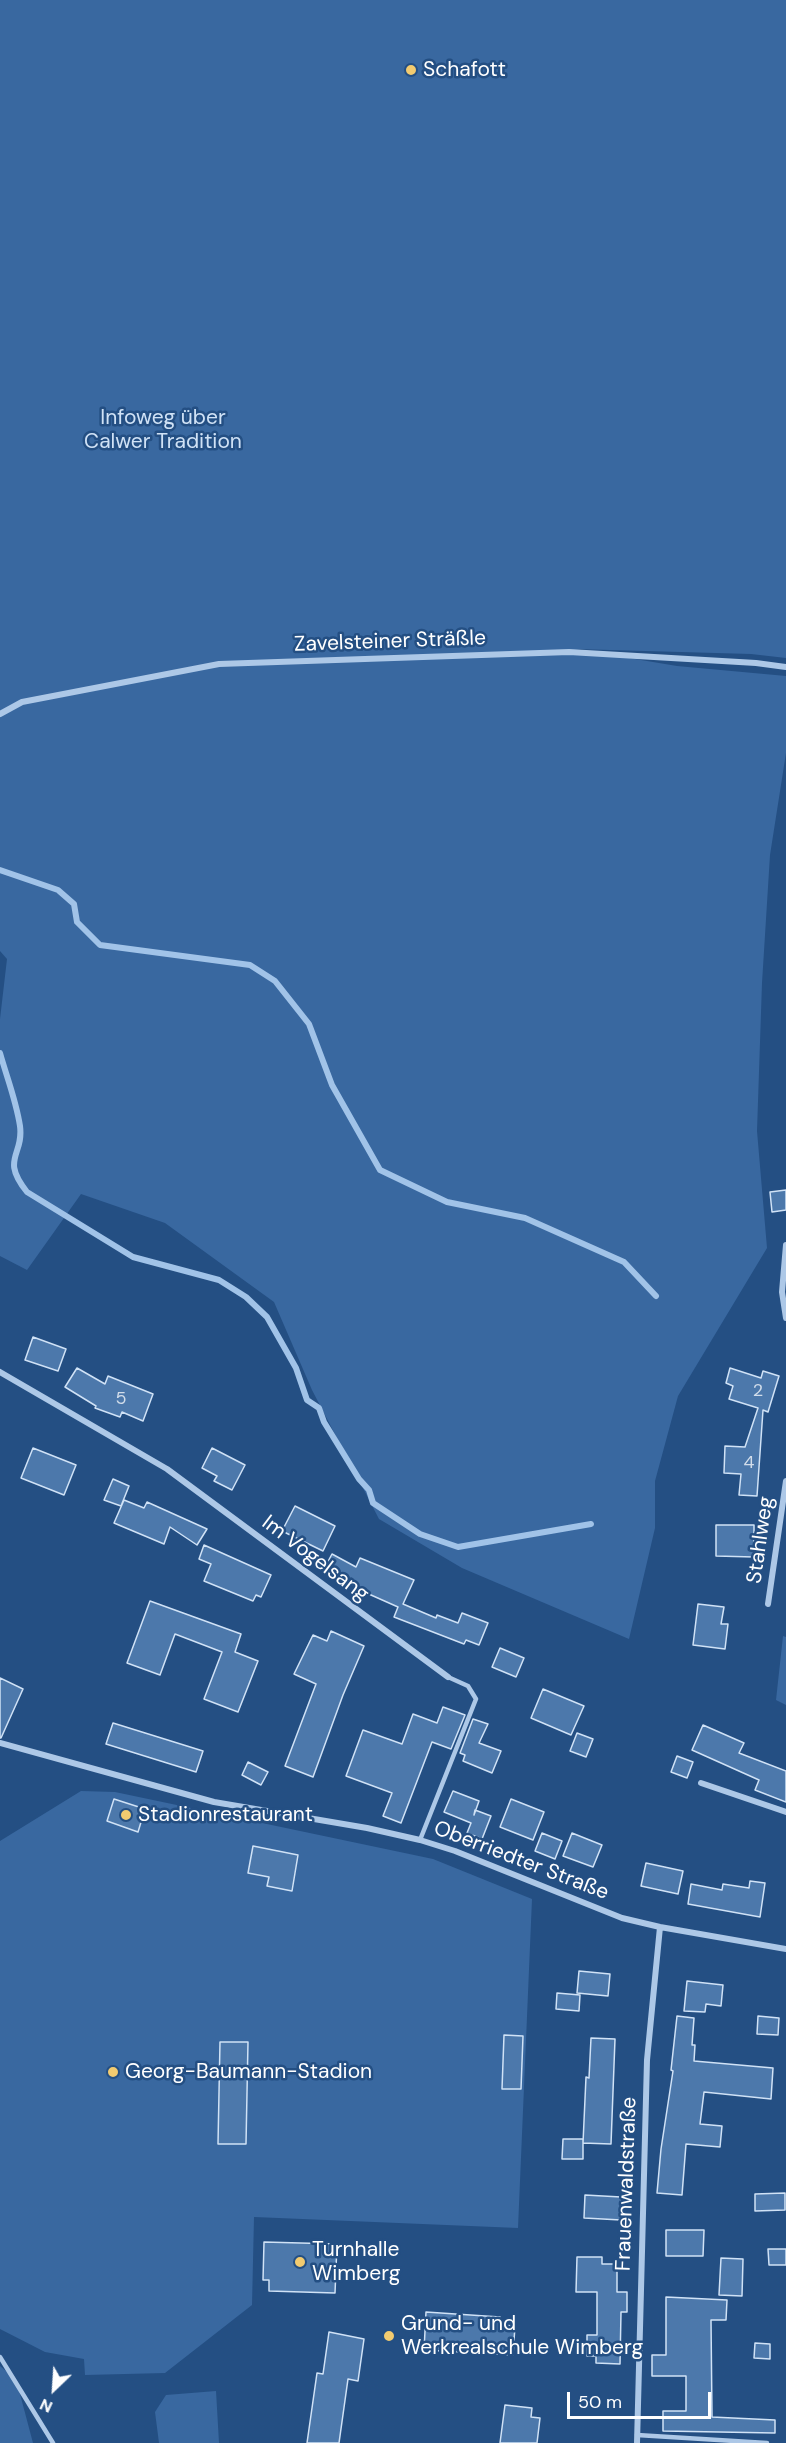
<!DOCTYPE html>
<meta charset="utf-8">
<style>
body{margin:0}
#map{position:relative;width:786px;height:2443px;overflow:hidden;background:#244f83;font-family:"DM Sans",sans-serif}
canvas{display:block}
.north{position:absolute;left:24px;top:2359px;width:60px;height:60px;-webkit-text-stroke:4px #244f83;paint-order:stroke;rotate:205deg;font-size:16px;font-weight:700;line-height:24px;text-align:center;color:#fff}
.north::after{content:'';display:block;margin:auto;width:21px;height:27px;background:#fff;clip-path:polygon(50% 0,100% 100%,50% 72%,0 100%)}
.scale{position:absolute;left:567px;top:2392px;width:144px;height:27px;box-sizing:border-box;border:3px solid #fff;border-top:0;padding-left:8px;font-size:18px;line-height:21px;white-space:nowrap;color:#fff;-webkit-text-stroke:4px #244f83;paint-order:stroke}
</style>
<div id="map">
<canvas width="786" height="2443"></canvas>
<div class="north">N</div>
<div class="scale">50 m</div>
</div>
<script>
const context = document.querySelector('canvas').getContext('2d');
context.lineJoin = 'round';
function fillPath(path, color) { context.fillStyle = color; context.fill(path, 'evenodd'); }
function stroke(path, color, width, dash) { context.strokeStyle = color; context.lineWidth = width; context.lineCap = dash ? 'butt' : 'round'; context.setLineDash(dash || []); context.stroke(path); }
function drawText(font, color, halo, rows, align = 'center') {
  context.font = font + ' "DM Sans",sans-serif'; context.lineWidth = 5; context.setLineDash([]); context.textBaseline = 'middle'; context.strokeStyle = halo; context.fillStyle = color; for (const [text, x, y, turn = 0] of rows) {
    context.save(); context.translate(x, y); context.rotate((+turn || 0) * Math.PI / 180); context.textAlign = isNaN(turn) ? turn : align; if (halo) context.strokeText(text, 0, 0); context.fillText(text, 0, 0); context.restore();
  }
}
fillPath(new Path2D(`
 M0,0H786V658L751,654L575,649L677,666L786,676V753L770,855L762,983L757,1131L767,1248L678,1396L655,1481V1528L629,1639L462,1568L379,1519L312,1390L274,1302L165,1223L81,1194L27,1270L0,1256V1019L7,959L0,951Z
 M783,1636L786,1637V1705L776,1700Z
 M81,1791L115,1792L433,1859L532,1899L518,2228L254,2217L252,2305L165,2373L85,2375L84,2359L45,2352L0,2329V1841Z
 M0,2366L16,2379L33,2443H0Z
 M216,2391L219,2443H159L155,2412L166,2395Z`), '#3968a0');
stroke(new Path2D(`
 M0,870L58,890L74,904L77,922L100,945L250,965L275,981L309,1024L332,1085L380,1170L447,1202L525,1218L624,1262L656,1296
 M0,1053C7,1078 16,1100 20,1126C24,1156 0,1158 27,1192L133,1257L219,1280L246,1297L267,1317L296,1368L307,1400L319,1408L324,1422L359,1479L369,1490L373,1503L420,1534L458,1547L591,1524`), '#a1c3e8', 6);
const building = new Path2D(`
 M786,1190V1210L772,1212L770,1192Z
 M33,1337L66,1349L58,1371L25,1360Z
 M77,1368L105,1384L108,1376L153,1394L143,1421L122,1412L120,1417L95,1408L96,1406L65,1387Z
 M730,1368L761,1378L763,1371L779,1376L768,1412L763,1410L757,1496L739,1495L741,1474L724,1473L725,1446L745,1447L758,1408L729,1399L733,1386L726,1383Z
 M33,1448L76,1465L64,1495L21,1478Z
 M212,1448L245,1465L232,1490L214,1481L217,1476L202,1468Z
 M113,1479L129,1486L121,1506L104,1500Z
 M124,1500L144,1508L147,1502L207,1529L197,1545L170,1527L164,1544L114,1523Z
 M295,1506L335,1526L323,1551L282,1531Z
 M716,1525H754V1557L716,1556Z
 M204,1545L271,1575L261,1597L256,1595L253,1601L204,1581L211,1564L199,1559Z
 M332,1554L356,1567L360,1558L414,1580L403,1604L436,1618L437,1615L458,1623L462,1613L488,1623L479,1645L466,1640L464,1644L394,1617L398,1607L362,1591L363,1590L324,1569Z
 M150,1601L241,1634L235,1652L258,1661L238,1712L204,1699L222,1652L175,1634L160,1675L127,1663Z
 M698,1604L724,1607L721,1624H728L725,1649L693,1645Z
 M331,1631L364,1646L343,1695L313,1777L285,1766L316,1684L294,1674L313,1635L327,1641Z
 M500,1648L524,1658L516,1677L492,1667Z
 M0,1678L23,1689L1,1738H0Z
 M543,1689L584,1706L571,1735L531,1718Z
 M443,1707L465,1715L451,1749L432,1742L401,1823L383,1816L392,1793L346,1776L363,1730L402,1744L413,1714L437,1723Z
 M473,1719L488,1724L479,1743L501,1751L492,1773L463,1761L465,1755L460,1753Z
 M113,1723L203,1751L196,1772L106,1744Z
 M703,1725L744,1743L739,1753L786,1771V1802L755,1790L759,1780L692,1750Z
 M577,1733L593,1739L586,1757L570,1751Z
 M677,1756L693,1762L687,1778L671,1772Z
 M248,1762L268,1772L261,1785L242,1775Z
 M453,1791L479,1801L474,1815L475,1810L491,1816L482,1839L467,1833L471,1823L444,1812Z
 M114,1799L145,1809L138,1832L107,1821Z
 M511,1799L544,1812L533,1840L500,1827Z
 M542,1833L562,1841L555,1859L535,1851Z
 M572,1833L602,1845L593,1867L563,1856Z
 M253,1846L298,1855L292,1891L267,1886L269,1877L248,1873Z
 M646,1863L683,1871L678,1894L641,1886Z
 M750,1881L765,1883L760,1917L688,1904L691,1884L722,1890L723,1884L749,1888Z
 M579,1971L610,1974L608,1996L577,1993Z
 M687,1981L723,1985L721,2006L706,2004L705,2012L684,2011Z
 M557,1993L580,1995L579,2011L556,2009Z
 M677,2016L694,2018L692,2045H695L694,2061L773,2068L771,2099L704,2092L700,2124L722,2126L720,2147L686,2144L682,2195L657,2193L661,2149L673,2071L671,2070Z
 M758,2016L779,2018L778,2035L757,2034Z
 M504,2035L523,2036L521,2089H502Z
 M591,2038L615,2039L611,2144L583,2143L586,2077L589,2078Z
 M220,2042H248L246,2144H218Z
 M563,2139H583V2159H562Z
 M785,2193V2210L755,2211V2194Z
 M585,2195L621,2197V2220L584,2218Z
 M666,2230H704L703,2256H666Z
 M264,2242L337,2244L335,2293L269,2291V2280H263Z
 M768,2249H786V2265H769Z
 M577,2257H602V2264H617V2292H627V2312H621L620,2364L596,2363V2356H587V2335H597V2292H576Z
 M721,2258L743,2259L742,2296L719,2295Z
 M666,2297L727,2300L726,2320H711L712,2417L775,2420V2433L663,2431V2411H686V2376H652V2355H666Z
 M426,2312L500,2317V2325L515,2326L513,2355L424,2350Z
 M329,2332L364,2339L358,2381L348,2379L339,2443H307L317,2373L323,2374Z
 M755,2343L770,2344V2359L754,2358Z
 M505,2405L532,2408L531,2417L540,2418L537,2443H500Z`);
fillPath(building, '#4c78ab');
stroke(building, '#d0e2f6', 1.5);
stroke(new Path2D(`
 M420,1840L476,1699L468,1686L448,1677
 M0,2357L53,2443
 M637,2435L767,2443`), '#adc8e7', 4.5);
stroke(new Path2D(`
 M0,714L22,702L219,664L569,652L756,663L786,667
 M786,1245L782,1292L786,1318
 M0,1372L167,1469L448,1677
 M768,1604L786,1481
 M0,1743L214,1802L367,1828L420,1840L455,1851L622,1918L660,1927L786,1949
 M701,1783L786,1812
 M637,2443L647,2060L660,1927`), '#adc8e7', 6);
for (const [x, y, r, color] of [
 [411,70,6,"#f2cb70"],
 [126,1815,6,"#f2cb70"],
 [113,2072,6,"#f2cb70"],
 [300,2262,6,"#f2cb70"],
 [389,2336,6,"#f2cb70"]
]) { const dot = new Path2D(); dot.arc(x, y, r, 0, 2 * Math.PI); context.fillStyle = color; context.fill(dot); stroke(dot, '#244f83', 2); }
drawText('18px', '#d2ddea', null, [
 ["2",758,1391],
 ["5",121,1399],
 ["4",749,1463]
]);
drawText('21px', '#fff', '#244f83', [
 ["Schafott",423,70],
 ["Stadionrestaurant",138,1815],
 ["Georg-Baumann-Stadion",125,2072],
 ["Turnhalle",312,2250],
 ["Wimberg",312,2274],
 ["Grund- und",401,2324],
 ["Werkrealschule Wimberg",401,2348]
], 'left');
drawText('21px', '#d0e2f6', '#244f83', [
 ["Infoweg über",163,418],
 ["Calwer Tradition",163,442]
]);
drawText('21px', '#fff', '#244f83', [
 ["Zavelsteiner Sträßle",390,642,-2],
 ["Stahlweg",761,1540,-82],
 ["Im Vogelsang",315,1559,37],
 ["Oberriedter Straße",521,1861,21],
 ["Frauenwaldstraße",627,2184,-88]
]);
</script>
